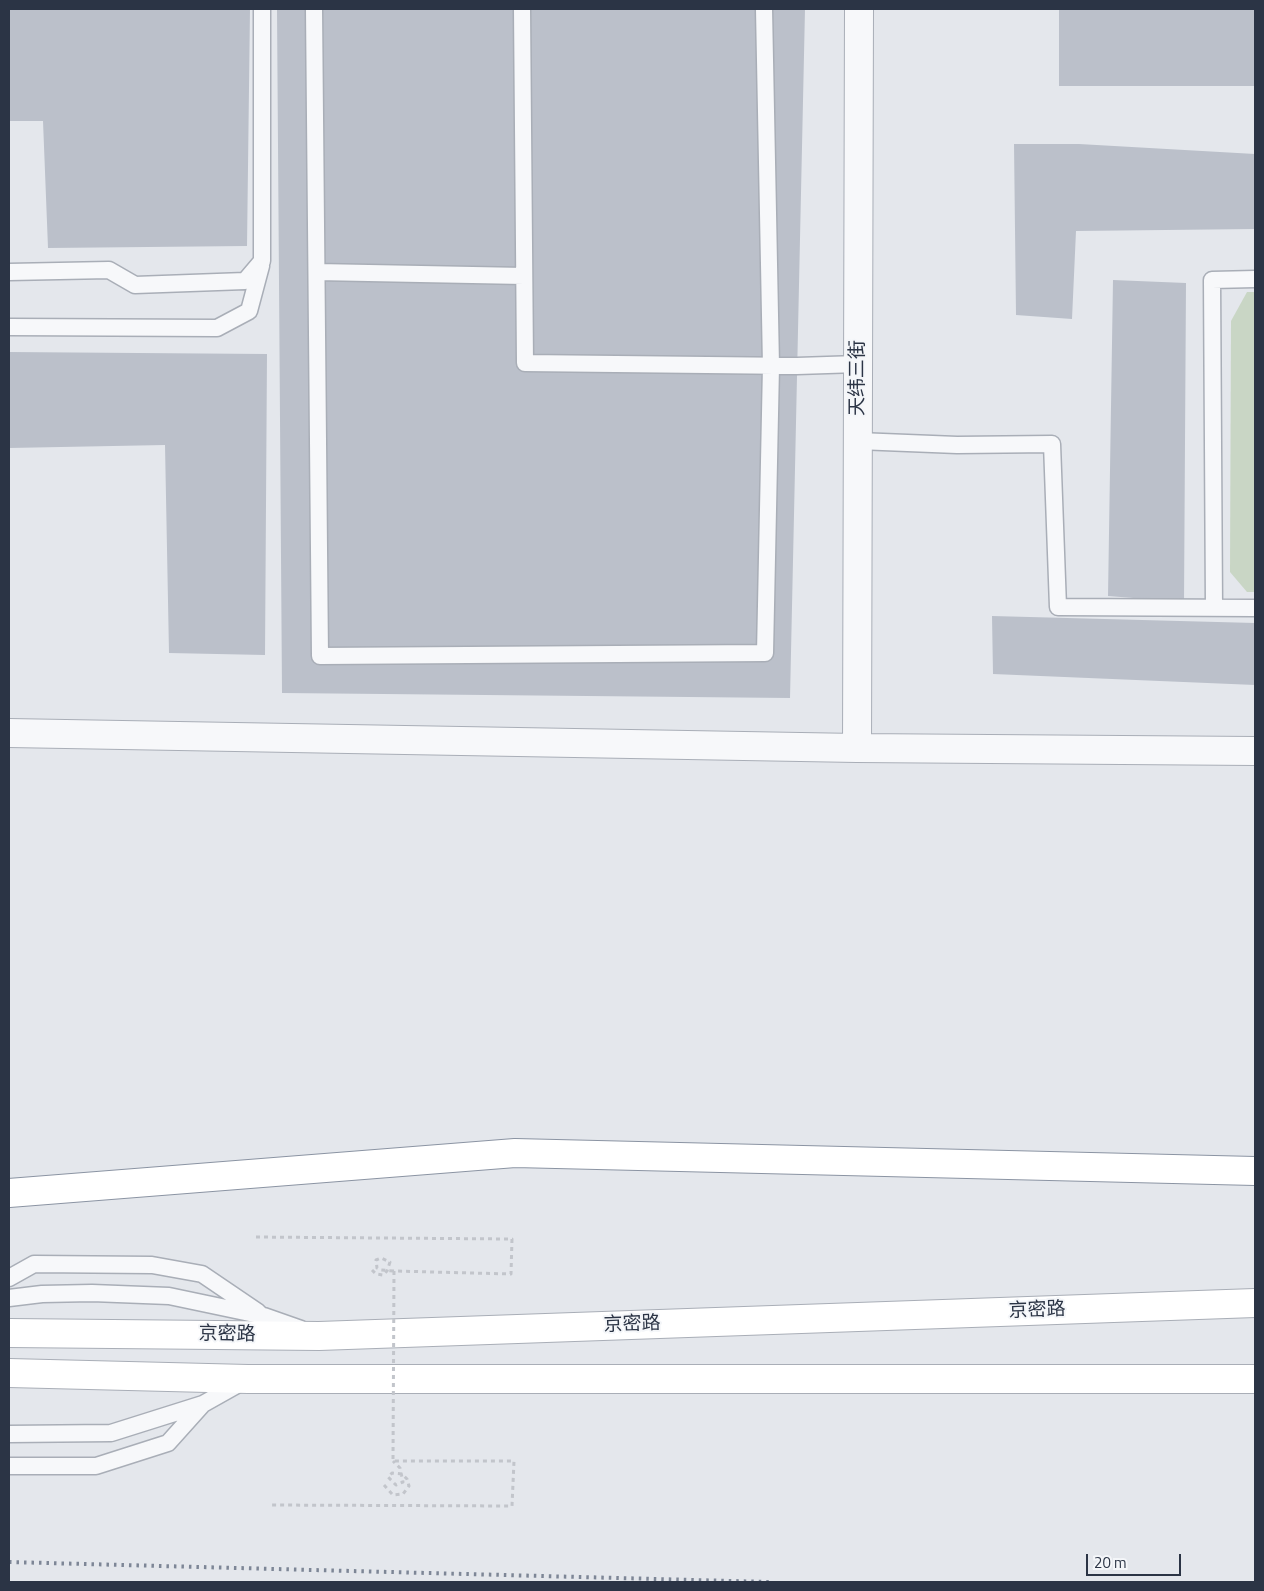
<!DOCTYPE html>
<meta charset="utf-8">
<style>
body{margin:0}
#map{position:relative;width:1264px;height:1591px;overflow:hidden;background:#e4e7ec;font-family:"Titillium Web",sans-serif}
canvas{display:block}
.frame{position:absolute;inset:0;border:10px solid #2b3445;pointer-events:none}
.scale{position:absolute;left:1086px;top:1554px;width:95px;height:22px;box-sizing:border-box;border:2px solid #2b3445;border-top:0;padding-left:6px;font-size:15px;line-height:18px;white-space:nowrap;color:#2b3445;-webkit-text-stroke:4px #f4f6f9;paint-order:stroke}
</style>
<div id="map">
<canvas width="1264" height="1591"></canvas>
<div class="frame"></div>
<div class="scale">20 m</div>
</div>
<script>
const context = document.querySelector('canvas').getContext('2d');
context.lineJoin = 'round';
function fillPath(path, color) { context.fillStyle = color; context.fill(path, 'evenodd'); }
function stroke(path, color, width, dash) { context.strokeStyle = color; context.lineWidth = width; context.lineCap = dash ? 'butt' : 'round'; context.setLineDash(dash || []); context.stroke(path); }
function drawText(font, color, halo, rows, align = 'center') {
  context.font = font + ' "Titillium Web","Noto Sans SC",sans-serif'; context.lineWidth = 4; context.setLineDash([]); context.textBaseline = 'middle'; context.strokeStyle = halo; context.fillStyle = color; for (const [text, x, y, turn = 0] of rows) {
    context.save(); context.translate(x, y); context.rotate((+turn || 0) * Math.PI / 180); context.textAlign = isNaN(turn) ? turn : align; if (halo) context.strokeText(text, 0, 0); context.fillText(text, 0, 0); context.restore();
  }
}
fillPath(new Path2D(`
 M1247,292H1255V592H1247L1230,572L1231,321Z`), '#c9d6c5');
fillPath(new Path2D(`
 M9,9H250L247,246L48,248L43,121H9Z
 M277,9H805L790,698L282,693Z
 M1059,9H1255V86H1059Z
 M1014,144H1079L1255,154V229L1076,231L1072,319L1016,315Z
 M1113,280L1186,283L1184,602L1108,596Z
 M9,352L267,354L265,655L169,653L165,445L9,448Z
 M992,616L1255,623V685L993,674Z`), '#bbc0ca');
const lane = new Path2D(`
 M314,9L320,656L765,653L771,366L764,9
 M522,9L525,363L797,366L858,364
 M9,272L109,270L135,285L245,281L262,261V9
 M317,272L524,276
 M9,327L217,328L249,311L261,266
 M858,441L957,445L1052,444L1058,607L1255,608
 M1214,608L1212,280L1255,279
 M9,1278L34,1264L152,1265L202,1274L258,1312
 M9,1298L42,1294L92,1293L169,1296L264,1316L301,1329
 M9,1434L111,1433L203,1404L244,1381
 M9,1466H96L168,1443L203,1404`);
const street = new Path2D(`
 M9,733L857,748L1255,751
 M857,748L859,9`);
const secondary = new Path2D(`
 M9,1333L319,1336L1255,1303
 M9,1373L248,1379H1255`);
const highway = new Path2D(`
 M9,1193L515,1153L1255,1171`);
stroke(lane, '#a9aeb7', 19);
stroke(street, '#a9aeb7', 30);
stroke(secondary, '#a9aeb7', 30);
stroke(highway, '#8b94a3', 30);
stroke(new Path2D(`
 M372,1270L376,1274L383,1275L387,1271L390,1262L381,1258L376,1260L377,1268L381,1270L394,1271
 M384,1485L393,1495L403,1494L409,1486L407,1479L402,1474L392,1473L388,1477L396,1485L403,1482L400,1468L393,1461`), '#c2c5cb', 3, [4, 4]);
stroke(lane, '#f7f8fa', 16);
stroke(street, '#f7f8fa', 28);
stroke(secondary, '#fff', 28);
stroke(highway, '#fff', 28);
stroke(new Path2D(`
 M9,1562L770,1582`), '#7d8696', 4, [2.5, 5]);
stroke(new Path2D(`
 M256,1237L512,1239L511,1274L394,1271L393,1461H514L512,1506L269,1505`), '#c2c5cb', 3, [4, 4]);
drawText('19px', '#2b3445', '#f4f6f9', [
 ["天纬三街",858,378,-90],
 ["京密路",1037,1311,-2],
 ["京密路",632,1325,-2],
 ["京密路",227,1335,1]
]);
</script>
